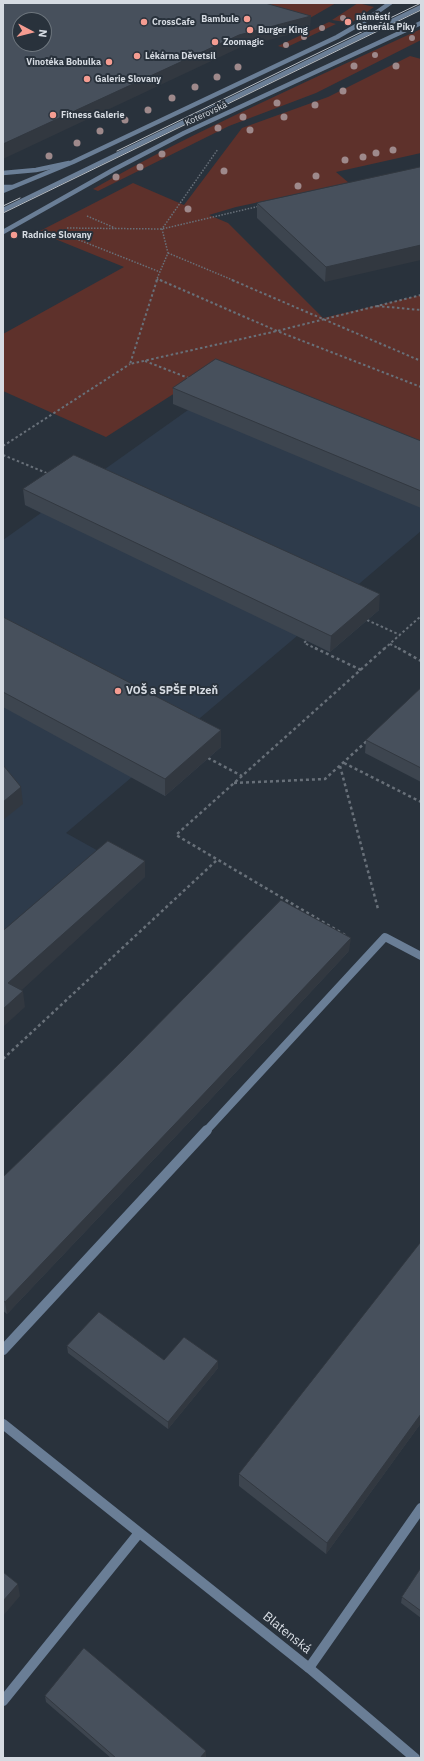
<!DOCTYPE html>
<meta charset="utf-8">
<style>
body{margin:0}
#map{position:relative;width:424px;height:1761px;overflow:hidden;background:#29323c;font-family:"IBM Plex Sans",sans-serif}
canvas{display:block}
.frame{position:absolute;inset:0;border:4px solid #d6dbe2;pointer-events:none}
.north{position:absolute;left:12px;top:12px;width:40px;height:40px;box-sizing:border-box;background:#29323c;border:1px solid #6e767e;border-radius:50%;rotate:97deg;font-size:11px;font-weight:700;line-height:16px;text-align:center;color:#d6dbe2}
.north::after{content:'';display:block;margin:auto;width:14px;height:18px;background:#f59c91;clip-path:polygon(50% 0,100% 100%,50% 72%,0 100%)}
</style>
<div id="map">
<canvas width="424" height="1761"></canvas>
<div class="frame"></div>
<div class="north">N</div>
</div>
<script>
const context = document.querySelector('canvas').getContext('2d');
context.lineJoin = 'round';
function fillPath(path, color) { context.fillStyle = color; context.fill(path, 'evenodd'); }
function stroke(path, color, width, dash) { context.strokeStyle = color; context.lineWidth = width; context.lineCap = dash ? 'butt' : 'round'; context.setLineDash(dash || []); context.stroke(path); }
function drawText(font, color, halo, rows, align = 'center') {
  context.font = font + ' "IBM Plex Sans",sans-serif'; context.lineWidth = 4; context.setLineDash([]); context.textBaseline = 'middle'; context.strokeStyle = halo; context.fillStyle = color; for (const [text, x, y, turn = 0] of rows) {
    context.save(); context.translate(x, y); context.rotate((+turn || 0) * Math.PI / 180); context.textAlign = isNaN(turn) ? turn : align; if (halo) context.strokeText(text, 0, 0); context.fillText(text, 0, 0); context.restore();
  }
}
fillPath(new Path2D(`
 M188,410L421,458V531L346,595L379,610L330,652L297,636L187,729L221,747L165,796L132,777L66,833L145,877L11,999L3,1027V540L41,513L25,505L91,479Z`), '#2e3b4b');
fillPath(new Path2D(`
 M250,3H336L296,26Z
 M358,3L374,7L351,23L332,20Z
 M329,22L336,24L285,48L278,46Z
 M421,29V40L316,93L229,126L98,191L93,189C198,129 311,80 421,29Z
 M410,56L421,59V153L336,172L349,183L236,207L209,215L228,223L323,318L421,295V445L222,363L106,437L3,391V334L124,267L38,232L133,183L184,205L242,128L328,97Z`), '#5e312b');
stroke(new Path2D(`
 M87,216L115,228
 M67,228L162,229L260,206
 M59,232L160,272
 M168,253L235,281
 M157,279L163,281
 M156,281L168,253L162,229L218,149`), '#687079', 1.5, [1.5, 1.5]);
stroke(new Path2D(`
 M157,280L130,364L277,331L421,295
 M160,280L277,331L421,387
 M232,280L421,361
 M377,306L421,310
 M145,361L191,379
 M3,446L130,364
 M3,455L49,474
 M367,620L400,635
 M306,641L304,643L317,649
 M390,644L400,649
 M384,649L421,616`), '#687079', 2, [2.5, 2.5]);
stroke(new Path2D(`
 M315,648L361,670
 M398,648L421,661
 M208,758L242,776
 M344,763L421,802
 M340,766L378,909
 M234,783L325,779L368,740
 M345,935L176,835L385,648
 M3,1059L218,859`), '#687079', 2.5, [3, 3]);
stroke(new Path2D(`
 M3,173L36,170L69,163
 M3,187H12
 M3,210L421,7`), '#6a7e96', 4.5);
stroke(new Path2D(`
 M206,1131L385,937L421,956`), '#6a7e96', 8);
stroke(new Path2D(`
 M3,1350L207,1130
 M309,1668L421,1508`), '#6a7e96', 10);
stroke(new Path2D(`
 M3,1424L309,1668L415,1758
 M3,1701L139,1533`), '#6a7e96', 10);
stroke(new Path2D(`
 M3,191L73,162L337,37L363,22L390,3
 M3,232L113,170L184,133L421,23`), '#6a7e96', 4.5);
stroke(new Path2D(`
 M117,151L421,3
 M3,206L20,198
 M3,213L421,10`), '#b8bec5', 1);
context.fillStyle = '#9e898b';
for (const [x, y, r] of [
 [343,18,3],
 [322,28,3],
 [304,37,3],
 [412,38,3],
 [286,45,3],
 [375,55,3],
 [354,66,3.5],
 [396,66,3.5],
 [238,67,3.5],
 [217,77,3.5],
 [195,87,3.5],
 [343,91,3.5],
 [172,98,3.5],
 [277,103,3.5],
 [315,105,3.5],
 [148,110,3.5],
 [243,117,3.5],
 [284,117,3.5],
 [125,120,3.5],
 [218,128,3.5],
 [250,130,3.5],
 [100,131,3.5],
 [77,143,3.5],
 [393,150,3.5],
 [376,153,3.5],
 [162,154,3.5],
 [49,156,3.5],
 [363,157,3.5],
 [345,160,3.5],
 [140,167,3.5],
 [224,171,3.5],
 [316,176,3.5],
 [116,177,3.5],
 [298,186,3.5],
 [188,209,3.5]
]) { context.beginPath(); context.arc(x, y, r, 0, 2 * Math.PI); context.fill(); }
fillPath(new Path2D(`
 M421,167L325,282L257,218V203Z
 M173,388L421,441V508L173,404Z
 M23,489L379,610L330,652L25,505Z
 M3,617L221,730V747L165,796L3,707Z
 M421,688V782L365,753L366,740Z
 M349,951L194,1117L7,1314L3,1311V1177Z
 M421,1242V1423L326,1554L239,1486V1474Z
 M67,1346L164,1360L218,1361V1368L168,1429L68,1353Z
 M421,1568V1618L401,1603L402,1597Z
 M45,1696L206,1751V1756L204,1758H111L46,1702Z`), '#3d454f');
fillPath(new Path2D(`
 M311,16L310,29L239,48L3,159V144L239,35Z
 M421,245V260L325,282L326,267Z
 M380,594L379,610L330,652L331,636Z
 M221,730V747L165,796V779Z
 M21,787L23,804L3,820V802Z
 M145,861V877L11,1000L8,983Z
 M351,938L349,951L194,1117L7,1314L5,1302Z
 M23,991L25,1007L3,1027V1009Z
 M218,1361V1368L168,1429V1422Z
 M421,1414V1423L326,1554L327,1543Z
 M18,1584L20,1596L3,1616V1601Z
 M206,1751V1756L204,1758H200Z`), '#323840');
const building = new Path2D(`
 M3,3H265L311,16L239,35L3,144ZM20,20H44V44H20Z
 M421,167V245L326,267L257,203Z
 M216,359L421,441V491L173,388Z
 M74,455L380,594L331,636L23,489Z
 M3,617L221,730L165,779L3,692Z
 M421,688V768L366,740Z
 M3,765L21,787L3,802Z
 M108,841L145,861L8,983L23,991L3,1009V931Z
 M281,900L351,938L194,1104L5,1302L3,1301V1177L34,1147L124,1059Z
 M421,1242V1414L327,1543L239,1474Z
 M99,1312L164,1360L184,1337L218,1361L168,1422L67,1346Z
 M421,1568V1611L402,1597Z
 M3,1572L18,1584L3,1601Z
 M84,1648L206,1751L200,1758H116L45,1696Z`);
fillPath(building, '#47505c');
stroke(building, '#323840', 1);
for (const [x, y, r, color] of [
 [247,19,4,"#f59c91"],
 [144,22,4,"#f59c91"],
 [348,22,4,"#f59c91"],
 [250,30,4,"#f59c91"],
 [215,42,4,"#f59c91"],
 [137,56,4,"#f59c91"],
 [109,62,4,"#f59c91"],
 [87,79,4,"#f59c91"],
 [53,115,4,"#f59c91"],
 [14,235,4,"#f59c91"],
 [118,691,4,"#f59c91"]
]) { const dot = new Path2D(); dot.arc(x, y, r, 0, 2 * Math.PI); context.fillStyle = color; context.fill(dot); stroke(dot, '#29323c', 1.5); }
drawText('bold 9px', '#d6dbe2', '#29323c', [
 ["náměstí",356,17],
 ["Generála Píky",356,27],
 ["Bambule",239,19,"right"],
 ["CrossCafe",152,22],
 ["Burger King",258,30],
 ["Zoomagic",223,42],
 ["Lékárna Děvetsil",145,56],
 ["Vinotéka Bobulka",101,62,"right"],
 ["Galerie Slovany",95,79],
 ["Fitness Galerie",61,115],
 ["Radnice Slovany",22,235]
], 'left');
drawText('9px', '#d6dbe2', '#29323c', [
 ["Koterovská",206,114,-25]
]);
drawText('bold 11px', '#d6dbe2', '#29323c', [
 ["VOŠ a SPŠE Plzeň",126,691]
], 'left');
drawText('13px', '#d6dbe2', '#29323c', [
 ["Blatenská",287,1633,39]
]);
</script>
